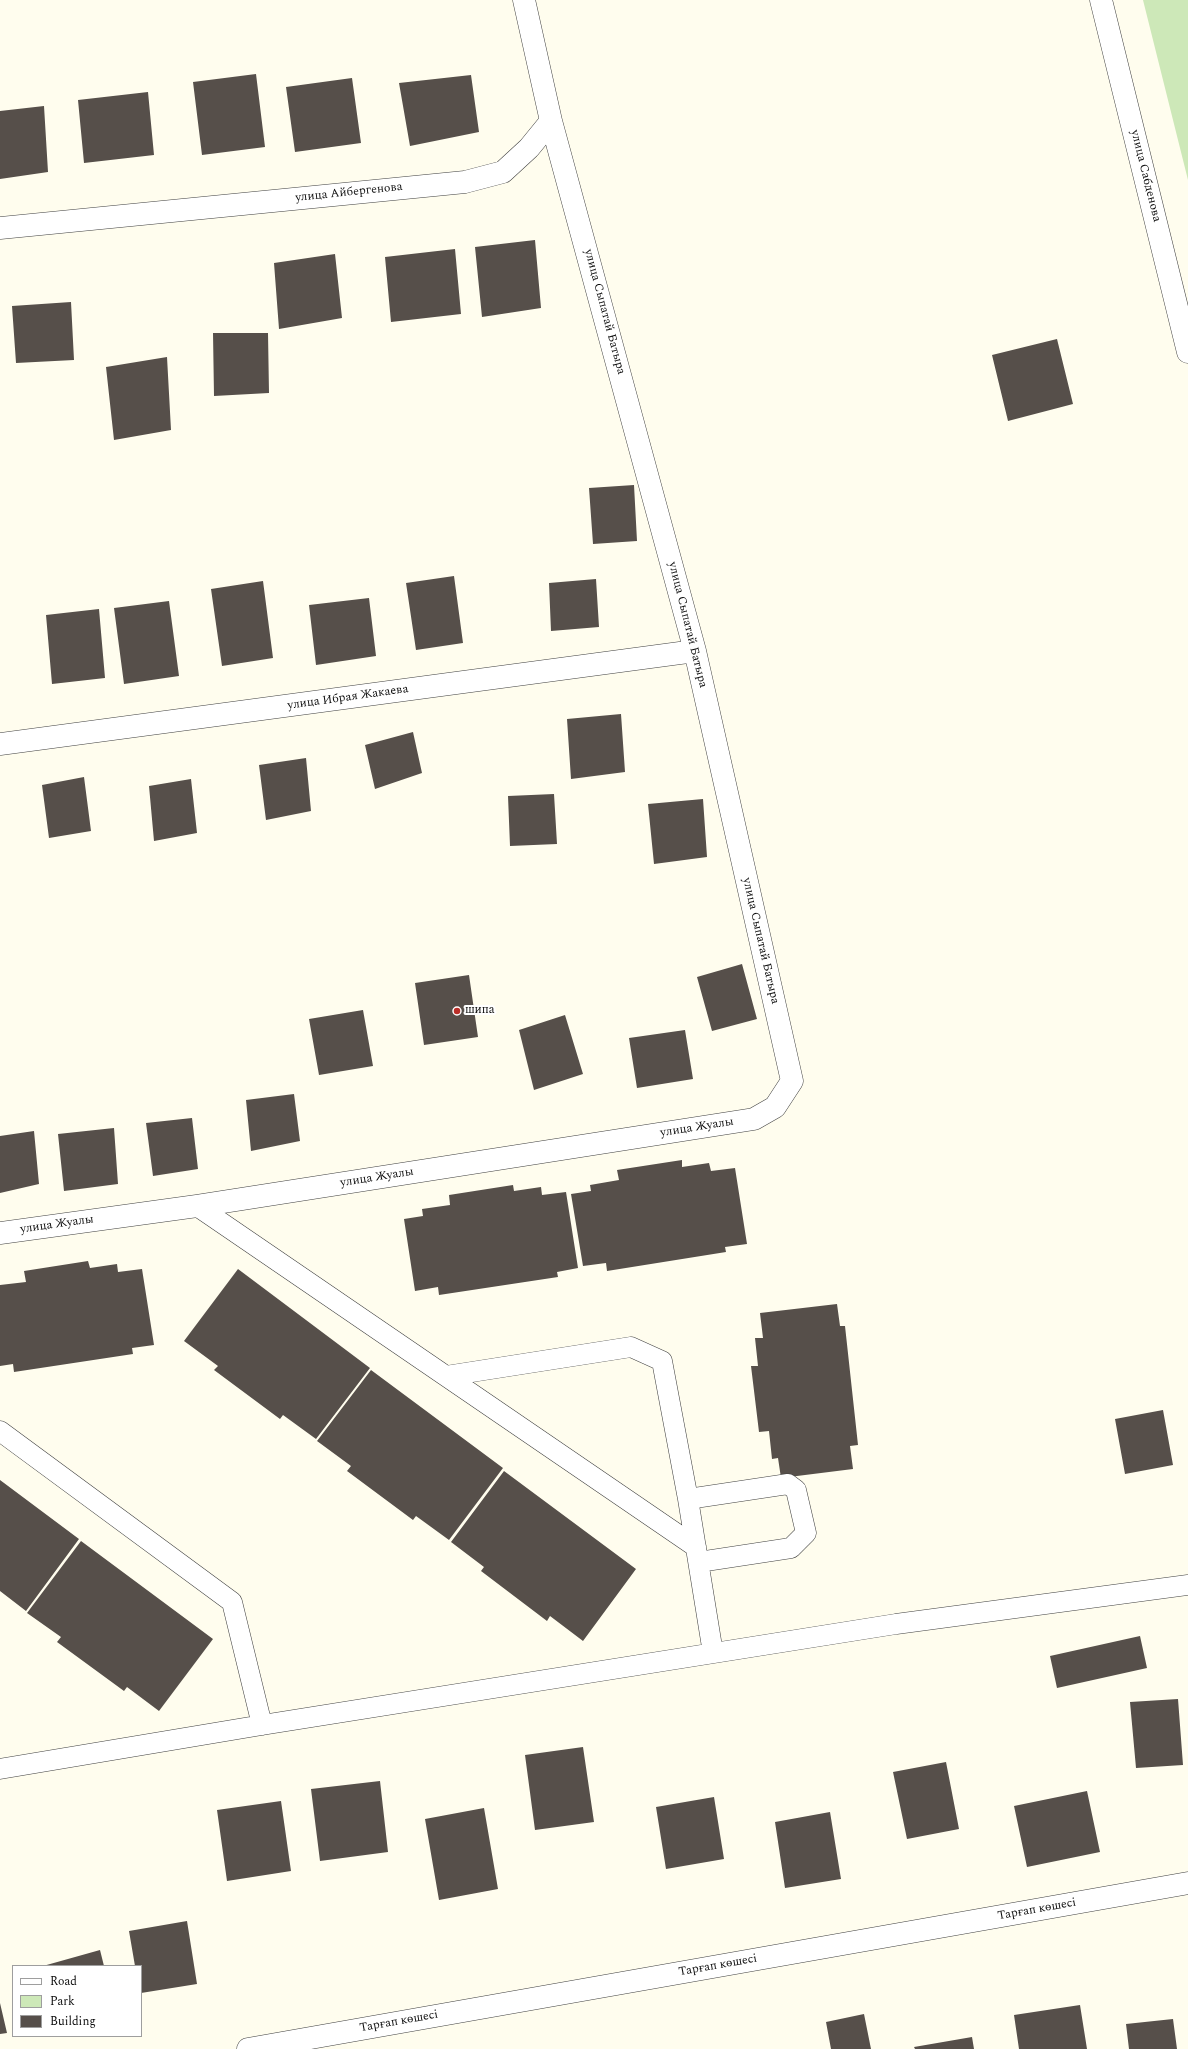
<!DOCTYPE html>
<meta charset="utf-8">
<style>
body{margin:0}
#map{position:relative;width:1188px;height:2049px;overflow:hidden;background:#fffdee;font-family:Spectral,serif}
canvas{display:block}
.legend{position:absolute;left:12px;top:1965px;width:130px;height:72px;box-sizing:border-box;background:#fff;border:1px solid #9e9e9e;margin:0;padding:5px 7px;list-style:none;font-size:12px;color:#0d0d0d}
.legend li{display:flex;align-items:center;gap:8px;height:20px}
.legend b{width:20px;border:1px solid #9e9e9e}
</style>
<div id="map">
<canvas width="1188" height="2049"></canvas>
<ul class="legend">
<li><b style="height:5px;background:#fff"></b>Road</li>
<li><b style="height:11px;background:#cde8b8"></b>Park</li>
<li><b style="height:11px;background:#564f4a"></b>Building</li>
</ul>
</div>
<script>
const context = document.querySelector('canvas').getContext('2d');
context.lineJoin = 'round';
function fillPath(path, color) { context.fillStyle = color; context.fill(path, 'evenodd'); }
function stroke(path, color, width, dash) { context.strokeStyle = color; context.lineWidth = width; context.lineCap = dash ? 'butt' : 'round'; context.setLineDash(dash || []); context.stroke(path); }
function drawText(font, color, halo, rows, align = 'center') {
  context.font = font + ' Spectral,serif'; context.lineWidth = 4; context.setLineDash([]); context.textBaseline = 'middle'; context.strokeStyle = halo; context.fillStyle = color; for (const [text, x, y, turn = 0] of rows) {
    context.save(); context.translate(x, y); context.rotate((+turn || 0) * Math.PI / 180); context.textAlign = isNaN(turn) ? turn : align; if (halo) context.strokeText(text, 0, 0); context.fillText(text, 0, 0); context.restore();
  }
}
fillPath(new Path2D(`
 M1143,0H1188V180Z`), '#cde8b8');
fillPath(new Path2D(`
 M256,74L265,147L202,155L193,82Z
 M471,75L479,132L410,146L399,83Z
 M352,78L361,143L295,152L286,87Z
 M148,92L154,155L84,163L78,100Z
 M44,106L48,172L0,179V111Z
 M535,240L541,308L482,317L475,247Z
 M455,249L461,314L391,322L385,257Z
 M335,254L342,318L279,329L274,263Z
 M71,302L74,360L16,363L12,306Z
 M213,333H268L269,393L214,396Z
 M1057,339L1073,404L1008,421L992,355Z
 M167,357L171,430L114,440L106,367Z
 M634,485L637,541L593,544L589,488Z
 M454,576L463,643L416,650L406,583Z
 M596,579L599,627L551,631L549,583Z
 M263,581L273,658L222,666L211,589Z
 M369,598L376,656L316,665L309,605Z
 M169,601L179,676L124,684L114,608Z
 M99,609L105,678L52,684L46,615Z
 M621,714L625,772L571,779L567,719Z
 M413,732L422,773L375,789L365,745Z
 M306,758L311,811L266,820L259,765Z
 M84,777L91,831L49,838L42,785Z
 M191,779L197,833L154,841L149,786Z
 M554,794L557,844L510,846L508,796Z
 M703,799L707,857L654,864L648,804Z
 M742,964L757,1019L712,1031L697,977Z
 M469,975L478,1037L424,1045L415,983Z
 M363,1010L373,1066L319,1075L309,1019Z
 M565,1015L583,1074L534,1090L519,1030Z
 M685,1030L693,1079L637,1088L629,1038Z
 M294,1094L300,1141L251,1151L246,1100Z
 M192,1118L198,1169L153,1176L146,1123Z
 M114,1128L118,1184L64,1191L58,1134Z
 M34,1131L39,1184L0,1193V1136Z
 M682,1160V1167L709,1163L711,1171L735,1168L747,1244L725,1247L726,1252L607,1271L606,1263L583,1266L571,1194L591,1191L590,1185L619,1180L617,1170Z
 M513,1185L514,1191L541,1187L542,1195L566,1192L578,1268L557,1272L558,1277L439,1295L438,1287L415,1291L404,1219L423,1216L422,1209L450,1205L449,1195Z
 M88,1261L90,1268L117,1264L118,1272L142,1269L154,1345L132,1348L133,1354L14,1372L13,1364L0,1366V1285L26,1282L24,1271Z
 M238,1269L370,1368L316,1439L283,1415L280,1419L214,1370L218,1366L184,1341Z
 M837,1304L840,1326H845L858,1445L850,1446L853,1469L781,1478L778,1458L772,1459L769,1431L759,1432L751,1366H758L755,1338H763L760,1313Z
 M371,1370L503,1468L449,1540L416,1516L413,1520L347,1471L351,1466L317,1441Z
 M1163,1410L1173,1465L1125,1474L1115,1419Z
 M504,1471L636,1569L583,1641L550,1616L547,1621L481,1571L484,1567L451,1542Z
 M0,1480L79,1539L26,1611L0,1591Z
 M81,1541L213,1639L159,1711L127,1687L124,1691L57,1642L61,1637L27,1613Z
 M1140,1636L1147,1668L1057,1688L1050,1656Z
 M1178,1699L1183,1765L1136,1768L1130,1702Z
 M583,1747L594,1822L535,1830L525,1755Z
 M946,1762L959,1829L907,1839L893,1772Z
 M380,1781L388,1852L320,1861L311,1789Z
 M1087,1791L1100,1852L1027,1867L1014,1806Z
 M714,1797L724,1859L666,1869L656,1807Z
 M281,1801L291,1871L227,1881L217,1810Z
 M484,1808L498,1889L439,1900L425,1819Z
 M830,1812L841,1879L785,1888L775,1822Z
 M187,1921L197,1984L141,1993V1966H135L129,1931Z
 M100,1950L104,1966H43Z
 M0,2003L7,2033L0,2034Z
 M1080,2005L1087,2049H1019L1014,2015Z
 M864,2014L871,2049H831L826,2022Z
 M1173,2019L1177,2049H1129L1126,2024Z
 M972,2037L974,2049H915L914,2047Z`), '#564f4a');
const service = new Path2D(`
 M197,1206L696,1547
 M446,1376L631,1347L662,1361L688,1499L713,1653
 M0,1431L232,1602L262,1725
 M688,1499L788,1484L796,1490L806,1533L791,1548L699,1562
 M0,1769L262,1725L896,1624L1188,1585`);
const minor = new Path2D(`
 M0,228L465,182L503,172L529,148L551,121L524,0
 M0,744L695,651
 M0,1233L197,1206L754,1119L775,1107L792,1081L695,651L551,121
 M248,2049L1188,1883`);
const tertiary = new Path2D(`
 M1101,0L1188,352`);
stroke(service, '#404040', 21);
stroke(minor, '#404040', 23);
stroke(tertiary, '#404040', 23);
stroke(service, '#fff', 20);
stroke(minor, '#fff', 22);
stroke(tertiary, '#fff', 22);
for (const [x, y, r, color] of [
 [457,1011,4,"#ba2f29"]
]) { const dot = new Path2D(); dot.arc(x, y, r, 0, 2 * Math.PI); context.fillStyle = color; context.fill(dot); stroke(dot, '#fff', 1.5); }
drawText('12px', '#0d0d0d', '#fff', [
 ["улица Сабденова",1145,176,76],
 ["улица Айбергенова",349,193,-6],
 ["улица Сыпатай Батыра",604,312,75],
 ["улица Сыпатай Батыра",687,625,76],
 ["улица Ибрая Жакаева",348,698,-8],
 ["улица Сыпатай Батыра",760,941,77],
 ["улица Жуалы",697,1128,-9],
 ["улица Жуалы",377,1178,-9],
 ["улица Жуалы",57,1225,-8],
 ["Тарғап көшесі",1037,1910,-10],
 ["Тарғап көшесі",718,1966,-10],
 ["Тарғап көшесі",399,2022,-10]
]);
drawText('12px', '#0d0d0d', '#fff', [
 ["шипа",465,1011]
], 'left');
</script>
